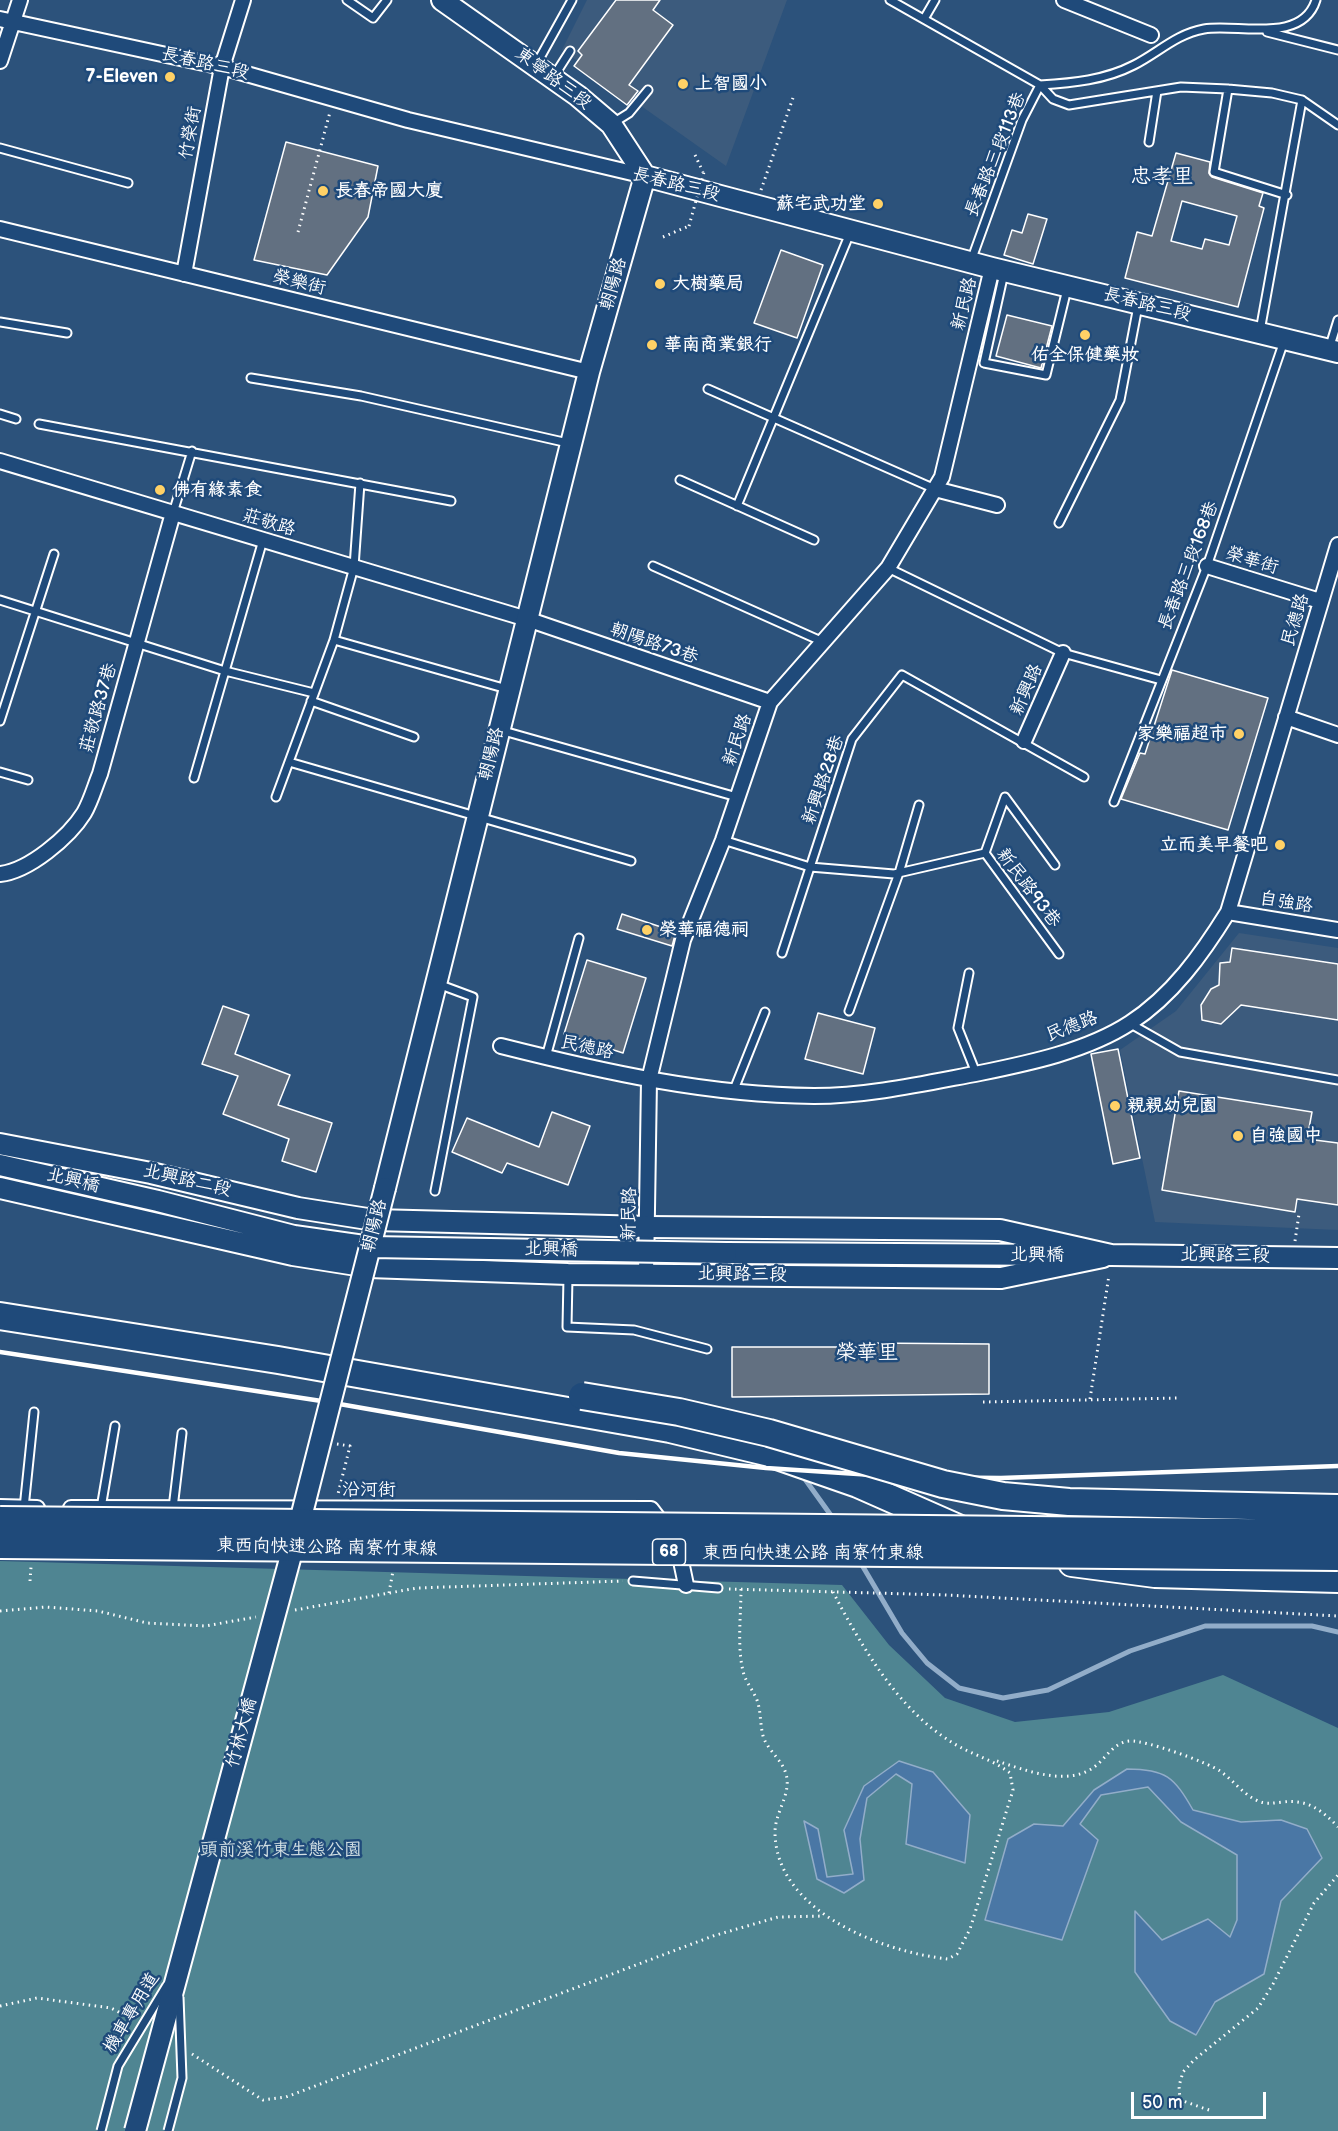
<!DOCTYPE html>
<meta charset="utf-8">
<style>
body{margin:0}
#map{position:relative;width:1338px;height:2131px;overflow:hidden;background:#2c527b;font-family:"Balsamiq Sans",sans-serif}
canvas{display:block}
.scale{position:absolute;left:1131px;top:2092px;width:135px;height:27px;box-sizing:border-box;border:3px solid #fff;border-top:0;padding-left:8px;font-size:18px;line-height:21px;white-space:nowrap;color:#fff;-webkit-text-stroke:4px #1f4a7a;paint-order:stroke}
</style>
<div id="map">
<canvas width="1338" height="2131"></canvas>
<div class="scale">50 m</div>
</div>
<script>
const context = document.querySelector('canvas').getContext('2d');
context.lineJoin = 'round';
function fillPath(path, color) { context.fillStyle = color; context.fill(path, 'evenodd'); }
function stroke(path, color, width, dash) { context.strokeStyle = color; context.lineWidth = width; context.lineCap = dash ? 'butt' : 'round'; context.setLineDash(dash || []); context.stroke(path); }
function drawText(font, color, halo, rows, align = 'center') {
  context.font = font + ' "Balsamiq Sans","LXGW WenKai TC",sans-serif'; context.lineWidth = 5; context.setLineDash([]); context.textBaseline = 'middle'; context.strokeStyle = halo; context.fillStyle = color; for (const [text, x, y, turn = 0] of rows) {
    context.save(); context.translate(x, y); context.rotate((+turn || 0) * Math.PI / 180); context.textAlign = isNaN(turn) ? turn : align; if (halo) context.strokeText(text, 0, 0); context.fillText(text, 0, 0); context.restore();
  }
}
fillPath(new Path2D(`
 M587,0H787L726,166L562,50Z
 M1239,933L1338,948V1230L1155,1222L1120,1050L1176,1011Z`), '#3c5b7d');
fillPath(new Path2D(`
 M0,1561L842,1585L889,1645L945,1698L1015,1722L1109,1712L1223,1675L1338,1728V2131H0Z`), '#4f8592');
const water = new Path2D(`
 M899,1761L933,1772L970,1815L965,1863L906,1844L912,1784L896,1774L867,1798L860,1839L864,1880L844,1893L817,1879L804,1821L818,1829L827,1877L853,1874L844,1830L864,1786Z
 M1127,1769C1166,1769 1174,1777 1193,1810L1241,1822L1281,1820L1307,1829L1322,1858L1281,1901L1264,1974L1215,2002L1196,2035L1170,2021L1135,1972V1911L1162,1940L1208,1919L1230,1937L1237,1920V1855L1181,1822L1148,1787L1101,1795L1080,1824L1098,1840L1062,1940L985,1920L1008,1839L1034,1824L1063,1826L1094,1790Z`);
fillPath(water, '#4a77a5');
stroke(water, '#92adc9', 1.5);
stroke(new Path2D(`
 M802,1475L835,1521
 M859,1560L902,1633L927,1663L959,1688L1003,1698L1048,1690L1130,1651L1205,1626H1312L1338,1632`), '#92adc9', 5);
const building = new Path2D(`
 M616,0H660L653,10L673,25L629,85L638,91L627,105L574,66L582,55L578,51Z
 M286,142L378,166L368,217L327,275L254,260Z
 M1176,153L1210,162L1209,173L1212,177L1263,193L1259,206L1264,208L1238,307L1125,278L1137,232L1152,236ZM1182,201L1237,216L1229,245L1205,239L1202,249L1171,241Z
 M1028,214L1047,219L1033,264L1004,255L1012,230L1022,233Z
 M781,250L823,265L797,338L754,323Z
 M1007,315L1052,326L1041,368L996,356Z
 M1172,670L1268,698L1228,830L1121,799L1140,753L1145,754Z
 M622,914L676,932L672,946L617,929Z
 M1232,948L1338,964V1020L1241,1005L1221,1024L1202,1020L1201,1005L1211,989L1219,985L1220,963L1230,962Z
 M587,960L646,978L623,1053L564,1034Z
 M223,1006L249,1015L235,1054L290,1075L278,1105L332,1123L316,1172L282,1161L289,1139L223,1114L238,1076L202,1064Z
 M818,1013L875,1028L863,1074L805,1059Z
 M1118,1049L1140,1158L1113,1164L1091,1054Z
 M1179,1091L1312,1112L1307,1139L1338,1143V1205L1297,1199L1295,1212L1162,1190Z
 M552,1112L590,1126L568,1185L507,1163L502,1173L452,1152L467,1118L539,1147Z
 M867,1343L989,1344V1394L732,1397V1347H867Z`);
fillPath(building, '#627081');
stroke(building, '#fff', 1.5);
const lane = new Path2D(`
 M347,0L373,18L387,0
 M890,0L1040,85L1053,99L1069,105L1181,87L1228,89L1272,93L1302,100L1338,125
 M924,19L935,0
 M1267,32L1338,50
 M537,63L572,0
 M554,76L570,51
 M1040,85C1073,83 1105,80 1134,65C1158,53 1176,34 1204,29C1236,23 1302,45 1316,0
 M1228,89L1214,172L1287,195
 M613,123L629,113L648,90
 M1149,142L1157,91
 M0,148L128,183
 M971,261L1022,120L1040,85
 M1004,273L984,363L1046,375L1067,289
 M0,322L67,333
 M1260,331L1302,100
 M1329,349L1338,320
 M251,378L361,396L568,443
 M708,389L935,489
 M0,414L16,419
 M39,424L451,501
 M680,480L814,540
 M737,506L850,233
 M173,513L192,451
 M1059,523L1120,400L1138,306
 M653,566L821,641
 M888,568L1063,653L1161,680
 M0,600L225,671L314,693
 M334,640L507,689
 M311,701L414,737
 M0,721L54,554
 M500,730L737,797
 M289,762L631,861
 M0,772L28,780
 M194,778L263,540
 M276,797L334,640L354,567L360,483
 M1114,802L1207,566L1284,341
 M723,840L810,867L894,874L985,853L1059,954
 M985,853L1005,797L1055,865
 M782,953L852,739L902,675L1084,777
 M969,973L958,1028L976,1073
 M849,1011L899,873L919,805
 M1129,1023L1180,1052L1338,1080
 M546,1057L579,938
 M733,1092L765,1012
 M435,1191L473,997L438,984
 M568,1277L567,1327L634,1330L707,1349
 M24,1508L34,1412
 M101,1508L115,1426
 M173,1508L182,1433
 M633,1581L718,1588`);
const street = new Path2D(`
 M1064,0L1151,35
 M0,19L222,67L408,120L645,176
 M0,61L20,0
 M0,229L589,372
 M184,274L222,67L243,0
 M0,461L527,619L770,702
 M935,489L997,505
 M1207,566L1320,601
 M1286,717L1338,735
 M1024,741L1063,653
 M0,874C29,871 69,837 84,813C91,801 95,786 100,774L173,513
 M1228,912L1338,930
 M501,1046C604,1072 707,1095 814,1096C869,1096 926,1083 980,1073C1029,1063 1087,1051 1130,1023C1172,996 1202,954 1228,912L1338,545
 M646,1274L649,1080L683,940L723,840L770,702L888,568L942,477L992,268
 M0,1507L37,1508
 M71,1508L651,1509L664,1526
 M678,1547L686,1585`);
const secondary = new Path2D(`
 M442,0L578,96L611,124L645,176
 M645,176L992,268L1338,352
 M0,1144L151,1173L298,1208L374,1220L648,1227L1000,1230L1111,1255L1338,1258
 M0,1165L158,1201L294,1236L371,1247
 M0,1188L293,1255L369,1267L568,1274L1001,1278L1103,1257
 M385,1188L589,372L645,176
 M726,1253L1070,1255`);
const highway = new Path2D(`
 M0,1316L278,1360L670,1429L766,1452L858,1484L960,1529
 M1072,1563L1155,1574L1338,1579`);
stroke(lane, '#fff', 11);
stroke(street, '#fff', 18);
stroke(secondary, '#fff', 24);
stroke(highway, '#fff', 30);
stroke(new Path2D(`
 M695,155L703,172
 M761,190L794,95
 M298,232L330,112
 M663,237L689,226
 M1295,1241L1299,1214
 M1090,1399L1109,1275
 M983,1402L1179,1398
 M337,1444L350,1446L338,1494
 M30,1581L31,1567
 M729,1589L946,1595L1338,1616
 M741,1589C741,1615 737,1646 743,1671C745,1681 753,1690 757,1700C761,1711 760,1724 763,1736C768,1752 785,1761 787,1779C789,1797 775,1814 775,1832C775,1911 882,1952 948,1959L957,1954L970,1929L1013,1790L1010,1773C992,1759 972,1755 953,1743C898,1710 862,1647 833,1592
 M389,1593L393,1571
 M295,1610L417,1588L623,1581
 M0,1611L46,1607L98,1611L147,1623L205,1626L256,1617
 M997,1761C1025,1770 1067,1787 1094,1767C1106,1759 1113,1742 1130,1741C1145,1740 1207,1762 1220,1771C1233,1780 1242,1793 1256,1800C1265,1805 1273,1803 1283,1802C1307,1799 1322,1810 1338,1827
 M0,2006L37,1998L111,2008L132,2019
 M192,2054L263,2100L286,2097L713,1936L778,1917L824,1916
 M1209,2110L1180,2100L1179,2086L1183,2072L1194,2060L1258,2008L1273,1984L1314,1903L1338,1875`), '#fff', 3, [1.5, 4.5]);
stroke(lane, '#1f4a7a', 7);
stroke(street, '#1f4a7a', 14);
stroke(secondary, '#1f4a7a', 20);
stroke(highway, '#1f4a7a', 26);
stroke(new Path2D(`
 M0,1352L328,1402L619,1453L766,1468L903,1477L1001,1478L1338,1466`), '#fff', 4.5);
const laneBridge = new Path2D(`
 M101,2131L118,2066L167,1985
 M168,2131L182,2078L179,1997`);
const secondaryBridge = new Path2D(`
 M371,1247L726,1253
 M135,2131L297,1533L385,1188`);
const highwayBridge = new Path2D(`
 M582,1396L679,1412L769,1433L943,1484L1003,1496L1069,1502L1338,1508
 M0,1520L1338,1533
 M0,1545L1338,1557`);
stroke(laneBridge, '#fff', 11, []);
stroke(secondaryBridge, '#fff', 24, []);
stroke(highwayBridge, '#fff', 30, []);
stroke(new Path2D(`
 M689,226L704,172`), '#fff', 3, [1.5, 4.5]);
stroke(laneBridge, '#1f4a7a', 7);
stroke(secondaryBridge, '#1f4a7a', 20);
stroke(highwayBridge, '#1f4a7a', 26);
for (const [x, y, r, color] of [
 [170,77,6,"#ffd166"],
 [683,84,6,"#ffd166"],
 [323,191,6,"#ffd166"],
 [878,204,6,"#ffd166"],
 [660,284,6,"#ffd166"],
 [1085,335,6,"#ffd166"],
 [652,345,6,"#ffd166"],
 [160,490,6,"#ffd166"],
 [1239,734,6,"#ffd166"],
 [1280,845,6,"#ffd166"],
 [647,930,6,"#ffd166"],
 [1115,1106,6,"#ffd166"],
 [1238,1136,6,"#ffd166"]
]) { const dot = new Path2D(); dot.arc(x, y, r, 0, 2 * Math.PI); context.fillStyle = color; context.fill(dot); stroke(dot, '#1f4a7a', 2); }
for (const [x, y, w] of [
 [669,1552,33]
]) { const box = new Path2D(); box.roundRect(x - w / 2, y - 13, w, 26, 4.5); context.fillStyle = '#1f4a7a'; context.fill(box); stroke(box, '#fff', 1.5); }
drawText('bold 16px', '#fff', null, [
 ["68",669,1552]
]);
drawText('18px', '#fff', '#1f4a7a', [
 ["長春路三段",205,64,13],
 ["東寧路三段",553,79,37],
 ["竹榮街",191,133,-80],
 ["長春路三段113巷",996,155,-68],
 ["長春路三段",676,185,14],
 ["榮樂街",299,283,14],
 ["朝陽路",614,284,-74],
 ["新民路",965,304,-76],
 ["長春路三段",1147,305,14],
 ["莊敬路",269,523,17],
 ["榮華街",1252,561,17],
 ["長春路三段168巷",1189,566,-69],
 ["民德路",1296,620,-73],
 ["朝陽路73巷",654,644,19],
 ["新興路",1027,690,-66],
 ["莊敬路37巷",99,708,-74],
 ["新民路",738,740,-71],
 ["朝陽路",492,754,-76],
 ["新興路28巷",824,780,-71],
 ["新民路93巷",1028,888,53],
 ["自強路",1286,903,9],
 ["民德路",1072,1027,-21],
 ["民德路",587,1048,12],
 ["北興橋",73,1181,13],
 ["北興路二段",187,1181,13],
 ["新民路",630,1214,-89],
 ["朝陽路",375,1226,-76],
 ["北興橋",551,1250,1],
 ["北興橋",1037,1255],
 ["北興路三段",1225,1256,1],
 ["北興路三段",742,1275,1],
 ["沿河街",369,1490],
 ["東西向快速公路 南寮竹東線",327,1548,1],
 ["東西向快速公路 南寮竹東線",813,1553],
 ["竹林大橋",242,1733,-75],
 ["機車專用道",132,2013,-59]
]);
drawText('bold 18px', '#fff', '#1f4a7a', [
 ["7-Eleven",158,77,"right"],
 ["上智國小",695,84],
 ["長春帝國大廈",335,191],
 ["蘇宅武功堂",866,204,"right"],
 ["大樹藥局",672,284],
 ["華南商業銀行",664,345],
 ["佑全保健藥妝",1085,355,"center"],
 ["佛有緣素食",172,490],
 ["家樂福超市",1227,734,"right"],
 ["立而美早餐吧",1268,845,"right"],
 ["榮華福德祠",659,930],
 ["親親幼兒園",1127,1106],
 ["自強國中",1250,1136]
], 'left');
drawText('18px', '#d3e0e4', '#1f4a7a', [
 ["頭前溪竹東生態公園",281,1850]
]);
drawText('21px', '#fff', '#1f4a7a', [
 ["忠孝里",1162,178],
 ["榮華里",867,1354]
]);
</script>
